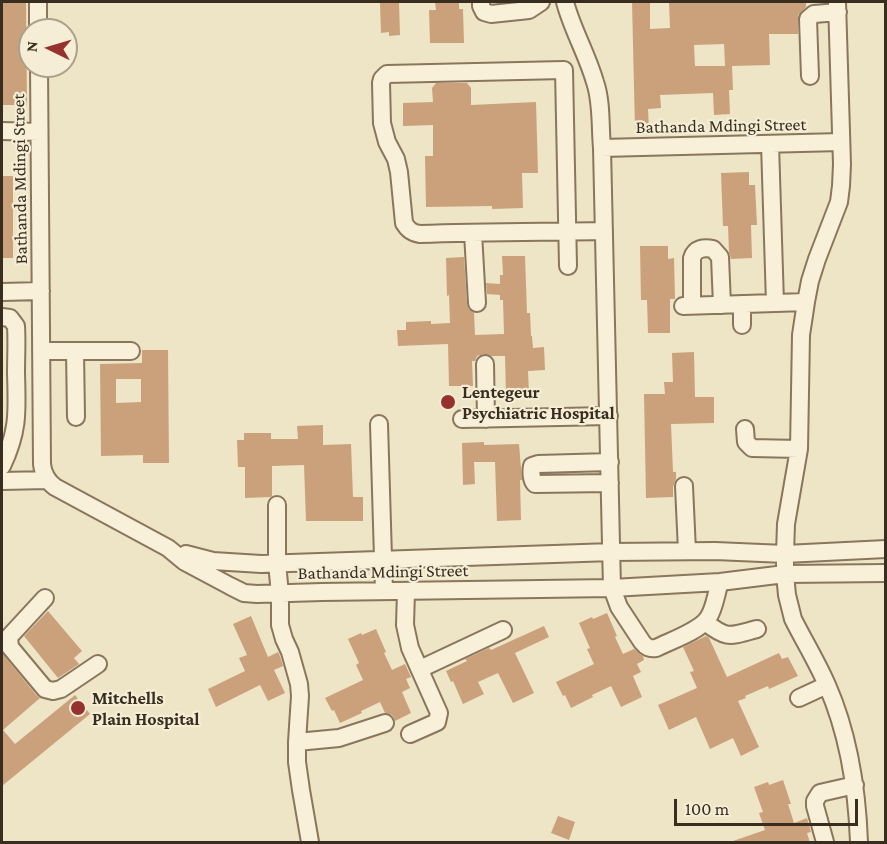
<!DOCTYPE html>
<style>
body{margin:0}
#map{position:relative;width:887px;height:844px;overflow:hidden;background:#eee4c6;font-family:"Crimson Pro",serif}
canvas{display:block}
.frame{position:absolute;inset:0;border:3px solid #392d1f;pointer-events:none}
.north{position:absolute;left:18px;top:18px;width:60px;height:60px;box-sizing:border-box;background:#f5edd5;border:2px solid #aaa08c;border-radius:50%;rotate:275deg;font-size:16px;font-weight:700;line-height:24px;text-align:center;color:#392d1f}
.north::after{content:'';display:block;margin:auto;width:21px;height:27px;background:#97312d;clip-path:polygon(50% 0,100% 100%,50% 72%,0 100%)}
.scale{position:absolute;left:674px;top:799px;width:184px;height:27px;box-sizing:border-box;border:3px solid #392d1f;border-top:0;padding-left:8px;font-size:18px;line-height:21px;white-space:nowrap;color:#392d1f;-webkit-text-stroke:4px #f5edd5;paint-order:stroke}
</style>
<div id="map">
<canvas width="887" height="844"></canvas>
<div class="frame"></div>
<div class="north">N</div>
<div class="scale">100 m</div>
</div>
<script>
const context = document.querySelector('canvas').getContext('2d');
context.lineJoin = 'round';
function fillPath(path, color) { context.fillStyle = color; context.fill(path, 'evenodd'); }
function stroke(path, color, width, dash) { context.strokeStyle = color; context.lineWidth = width; context.lineCap = dash ? 'butt' : 'round'; context.setLineDash(dash || []); context.stroke(path); }
function drawText(font, color, halo, rows, align = 'center') {
  context.font = font + ' "Crimson Pro",serif'; context.lineWidth = 4.5; context.setLineDash([]); context.textBaseline = 'middle'; context.strokeStyle = halo; context.fillStyle = color; for (const [text, x, y, turn = 0] of rows) {
    context.save(); context.translate(x, y); context.rotate((+turn || 0) * Math.PI / 180); context.textAlign = isNaN(turn) ? turn : align; if (halo) context.strokeText(text, 0, 0); context.fillText(text, 0, 0); context.restore();
  }
}
fillPath(new Path2D(`
 M2,2H26L27,105H2Z
 M380,2H399L400,35L389,36V32L381,33Z
 M435,2H459V9H463L464,43H430L429,10H436Z
 M632,2H650V29L670,28L669,2H806V7L798,15V34H769L770,65L732,66L733,90H729L730,114L714,115L713,93L660,95L661,108L648,109L649,129H635ZM724,44L725,66H695L694,45Z
 M436,83H467L471,88V105L536,102L538,173H522L523,208L492,209V206L426,207L425,156H433V125L403,126V103L433,102L432,88Z
 M749,172V185H755L757,225H751L752,258L731,259L729,252L728,226H723L721,173Z
 M2,176H13V258H2Z
 M640,246H668V259L674,258L675,299H670V333H648L647,300H641Z
 M502,256H525L527,313H530L531,336H532L533,348L544,347L545,370L528,371L529,394L506,395L505,356H491L484,354L477,356L475,361H472L473,386H449L448,344L398,346L397,330H406V322L431,321V324L450,323L449,295L447,296L446,258L464,257L467,304L469,309L474,313L475,335L504,334L503,300H500V295L487,294L486,283L500,284V275H503Z
 M142,350H168L169,463H143V455L101,456L100,364L142,363ZM116,379H141V402L116,403Z
 M694,352L695,397H714V423L671,424L673,472H676V479L673,487V497L646,498L644,394H665L664,382H673L672,353Z
 M323,425V445L351,444L353,497H363V521H306L304,465L272,466V496L271,497L245,498V467H238L237,440H244V433H271V439H298L297,426Z
 M484,442V445L519,444L522,480H520L521,520L497,521L495,462H474L475,484L463,485L462,443Z
 M48,611L82,651L74,658L79,664L58,678L24,636Z
 M607,613L617,636L615,637L623,654L634,649L643,656L644,660L637,664L641,672L633,676L642,697L621,707L611,686L592,695L593,697L571,708L565,695L563,696L556,682L594,664L587,649L590,648L579,623L592,617L593,619Z
 M251,616L268,657L278,652L280,656L283,666L274,670L285,693L268,701L260,685L216,707L208,689L245,671L239,658L247,655L233,624Z
 M544,626L549,637L515,653L534,693L513,703L498,673L478,682L484,694L463,704L453,681L451,682L446,671L467,661L465,659L489,648L491,650Z
 M376,629L386,652L384,653L392,670L405,664L411,677L406,679L410,688L402,692L411,713L395,721L392,715L385,713L380,702L361,711L362,713L340,723L334,710L332,711L325,698L363,680L356,665L359,663L348,639L361,633L362,635Z
 M706,636L709,638L727,677L779,653L782,659L788,657L798,676L769,689L768,686L745,696L746,698L738,701L759,747L741,756L733,738L710,749L696,717L669,730L658,705L697,688L690,672L694,671L683,647Z
 M2,653L37,696L40,698L3,730L15,744L75,695L90,714L2,786Z
 M783,780L791,804H788L794,823L807,818L811,832L807,833L810,843H733V841L765,830L759,813L763,812L754,787L768,782L769,785Z
 M558,816L575,822L569,840L551,833Z`), '#cba17c');
const minor = new Path2D(`
 M38,2V30
 M481,2V6L484,12L491,14L529,10L541,2
 M565,2C572,29 587,54 595,82C602,102 600,127 602,148L612,588L619,607L642,642C646,647 649,649 656,648C670,641 700,631 708,618C715,608 716,593 720,582
 M837,2L842,164L841,186L839,202L817,259L810,281L806,302L801,335L799,449L786,524L785,554V574L787,595L793,619C804,641 817,662 827,685C849,735 857,788 859,842
 M39,66L42,464C43,474 47,481 55,487L168,548L185,562L230,586L244,593L257,594L322,592L612,588L720,582L785,574L886,573
 M810,76L808,19L814,14L838,12
 M2,131L39,132
 M770,144L775,303
 M602,148L841,142
 M473,233L477,303
 M568,266L564,70L387,74L382,79L381,83L382,123L387,142L396,159L399,172L404,223C408,230 412,233 420,234C481,232 543,232 604,231
 M2,292L41,291
 M742,304V325
 M692,305V258C695,248 704,247 713,249L720,257L722,305
 M683,306L806,302
 M2,317L10,318L16,326C17,342 16,357 16,373C17,411 19,430 2,466
 M41,351H131
 M75,351L76,417
 M485,364L486,419
 M462,419L609,416
 M379,424L384,591
 M745,429L746,442L752,448L799,449
 M610,462L538,464L532,466C531,471 531,480 535,484L610,483
 M2,481L47,480
 M684,486L687,551
 M277,505V563L280,594V625L284,639L290,652L299,684L300,696L297,742V762L301,790L310,842
 M186,554L213,561L261,564L612,552L715,551L785,554L886,549
 M406,591L405,625L410,648L439,713L437,722L410,734
 M45,598L9,637L10,647L45,689L53,691L61,689L98,664
 M705,622C728,640 730,636 757,629
 M420,669L503,630
 M799,698L827,685
 M297,742L339,738L385,723
 M825,842L815,806V801L820,793L855,785`);
stroke(minor, '#89765c', 20);
stroke(minor, '#f8f0d9', 16);
for (const [x, y, r, color] of [
 [448,402,8,"#97312d"],
 [78,708,8,"#97312d"]
]) { const dot = new Path2D(); dot.arc(x, y, r, 0, 2 * Math.PI); context.fillStyle = color; context.fill(dot); stroke(dot, '#f5edd5', 2); }
drawText('18px', '#392d1f', '#f5edd5', [
 ["Bathanda Mdingi Street",721,126,-1],
 ["Bathanda Mdingi Street",20,179,-91],
 ["Bathanda Mdingi Street",383,572,-1]
]);
drawText('bold 18px', '#392d1f', '#f5edd5', [
 ["Lentegeur",462,392],
 ["Psychiatric Hospital",462,413],
 ["Mitchells",92,698],
 ["Plain Hospital",92,719]
], 'left');
</script>
